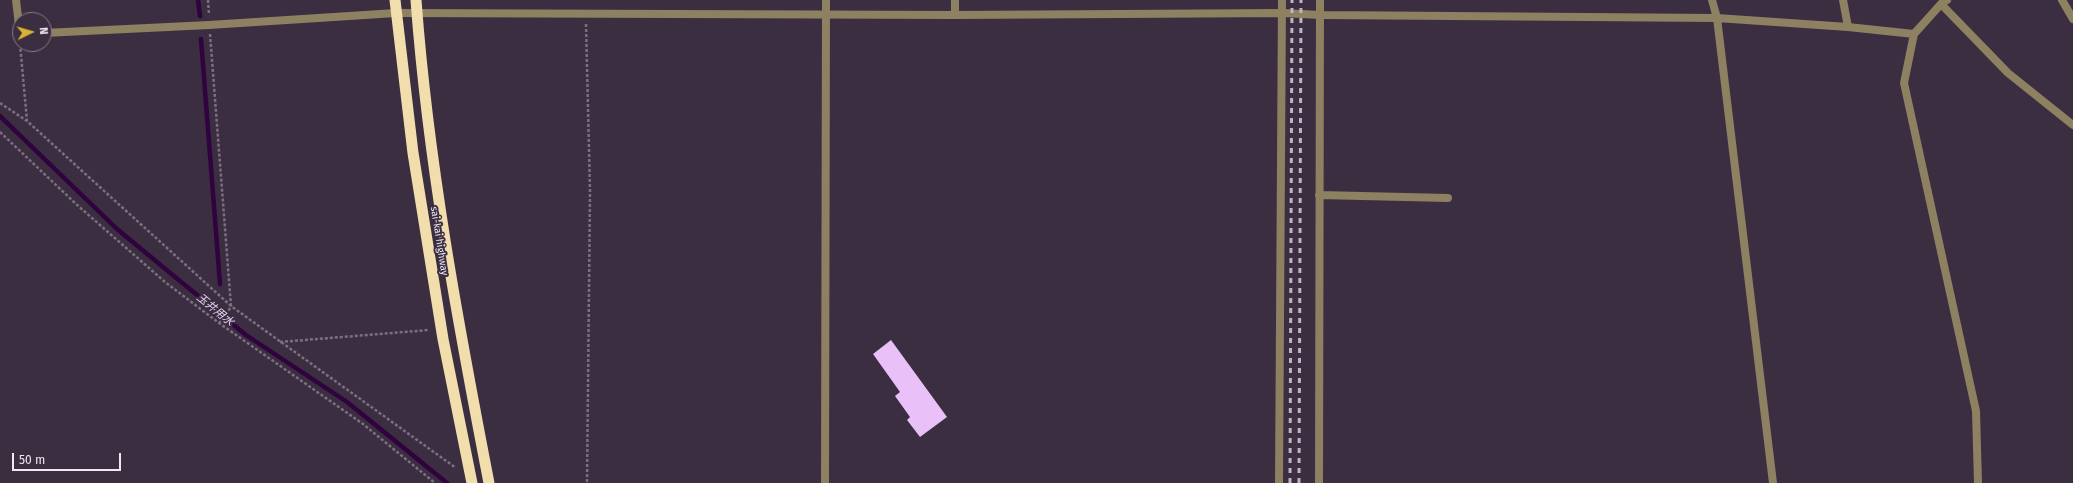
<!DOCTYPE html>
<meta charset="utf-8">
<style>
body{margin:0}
#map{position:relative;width:2073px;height:483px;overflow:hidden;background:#3b2e41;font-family:"Fira Sans",sans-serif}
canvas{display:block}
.north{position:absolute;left:12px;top:12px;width:40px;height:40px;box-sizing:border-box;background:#3b2e41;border:1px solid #837889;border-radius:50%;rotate:85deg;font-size:11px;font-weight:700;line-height:16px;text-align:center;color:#f0e8f4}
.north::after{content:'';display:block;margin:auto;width:14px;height:18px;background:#dbb233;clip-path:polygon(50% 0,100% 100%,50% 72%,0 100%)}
.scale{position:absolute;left:12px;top:453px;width:109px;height:18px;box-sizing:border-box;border:2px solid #f0e8f4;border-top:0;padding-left:5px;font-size:12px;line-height:14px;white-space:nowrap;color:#f0e8f4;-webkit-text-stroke:3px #3b2e41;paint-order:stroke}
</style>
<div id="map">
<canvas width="2073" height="483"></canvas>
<div class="north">N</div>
<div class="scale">50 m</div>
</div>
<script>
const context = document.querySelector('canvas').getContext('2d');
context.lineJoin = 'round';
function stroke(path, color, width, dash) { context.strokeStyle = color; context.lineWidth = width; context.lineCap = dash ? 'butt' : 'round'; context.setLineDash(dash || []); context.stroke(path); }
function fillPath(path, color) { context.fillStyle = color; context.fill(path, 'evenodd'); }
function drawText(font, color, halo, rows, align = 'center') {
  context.font = font + ' "Fira Sans","Noto Sans JP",sans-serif'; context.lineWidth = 4; context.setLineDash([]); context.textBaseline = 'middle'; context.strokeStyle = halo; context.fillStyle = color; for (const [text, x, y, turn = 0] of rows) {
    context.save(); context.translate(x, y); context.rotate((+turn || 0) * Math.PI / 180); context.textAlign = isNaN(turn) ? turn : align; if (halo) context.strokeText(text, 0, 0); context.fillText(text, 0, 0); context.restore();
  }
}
stroke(new Path2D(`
 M198,0L200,16
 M201,39L220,284
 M0,116L117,229L169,272L246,335L347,402L447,483`), '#30023e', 4.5);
fillPath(new Path2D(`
 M891,340L947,417L920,437L907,420L910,417L895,396L900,392L873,354Z`), '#e9c1f8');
stroke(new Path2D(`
 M208,0L209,15
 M586,24L590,191L587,483
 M210,34L231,306L228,312L219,323
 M20,44L27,121
 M0,103L27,121L231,306L456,468
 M0,132L76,204L165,282L219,323L363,424L435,483
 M280,342L429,330`), '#7b6f80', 2.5, [3, 2]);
stroke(new Path2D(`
 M16,0L20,34
 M955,0V15
 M1843,0L1848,27
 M2062,0L2073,19
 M1941,4L2008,73L2073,125
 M44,33L209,25L396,13
 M1319,195L1448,198
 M825,483L826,0
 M1279,483L1282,0
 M1319,483L1320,0`), '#8d8161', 8);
stroke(new Path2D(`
 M1712,0L1717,18L1773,483
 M1947,0L1941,4L1914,34L1904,83L1976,411L1978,483
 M396,13L955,15L1283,13L1320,15L1717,18L1848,27L1914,34`), '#8d8161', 8);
stroke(new Path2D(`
 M395,0L413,153L443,339L472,483
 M416,0C428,162 458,323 489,483`), '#f2deac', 11);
stroke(new Path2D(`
 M1290,483L1292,0
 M1299,483L1301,0`), '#beb4c2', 3, [5, 5]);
drawText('10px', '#f0e8f4', '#3b2e41', [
 ["sai-kai highway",439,241,81]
]);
drawText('italic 11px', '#ecd2f6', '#3b2e41', [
 ["玉井用水",215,310,39]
]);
</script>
